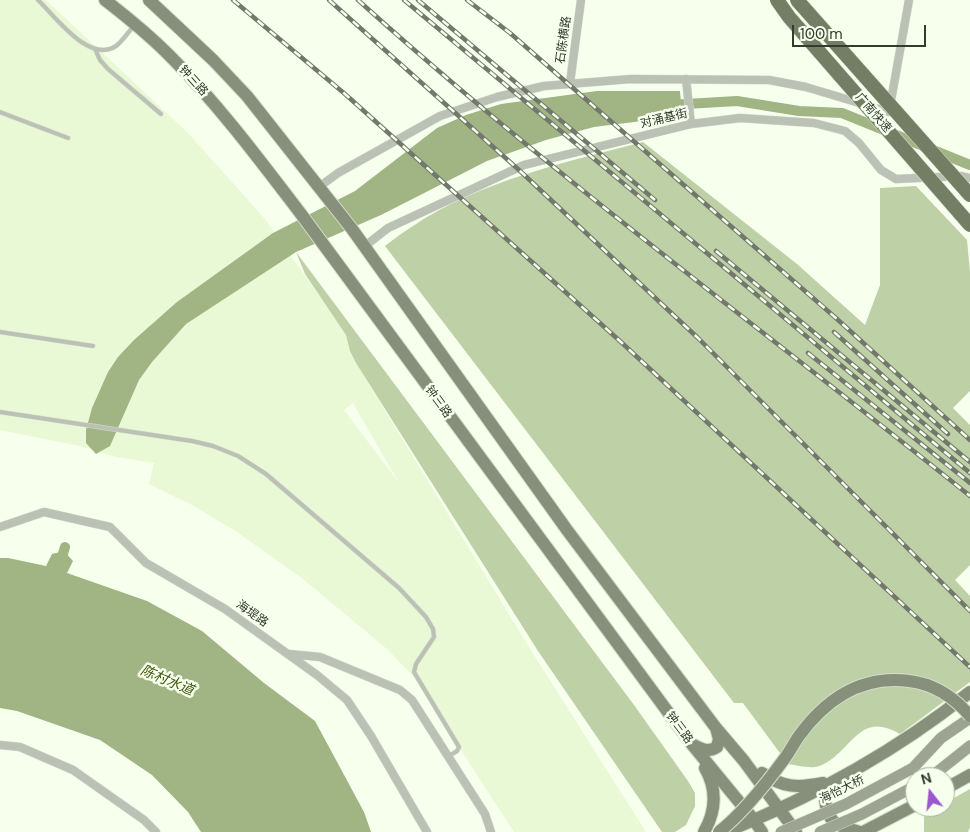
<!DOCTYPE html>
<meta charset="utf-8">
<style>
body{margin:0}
#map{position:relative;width:970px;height:832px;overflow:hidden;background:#f7ffed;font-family:"DM Sans",sans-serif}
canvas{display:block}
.north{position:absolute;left:905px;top:767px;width:50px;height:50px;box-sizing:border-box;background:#f7ffed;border:1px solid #a9b0a1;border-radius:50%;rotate:344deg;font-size:14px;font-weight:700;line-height:20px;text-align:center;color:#353a2f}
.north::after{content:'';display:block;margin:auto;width:18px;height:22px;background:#9b58ce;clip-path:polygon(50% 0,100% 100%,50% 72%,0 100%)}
.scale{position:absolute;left:792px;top:25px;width:134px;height:22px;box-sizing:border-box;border:2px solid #353a2f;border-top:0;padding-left:6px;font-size:15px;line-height:18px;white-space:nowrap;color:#353a2f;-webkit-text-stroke:4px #f7ffed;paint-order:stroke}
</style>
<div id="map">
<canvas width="970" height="832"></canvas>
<div class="north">N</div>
<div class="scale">100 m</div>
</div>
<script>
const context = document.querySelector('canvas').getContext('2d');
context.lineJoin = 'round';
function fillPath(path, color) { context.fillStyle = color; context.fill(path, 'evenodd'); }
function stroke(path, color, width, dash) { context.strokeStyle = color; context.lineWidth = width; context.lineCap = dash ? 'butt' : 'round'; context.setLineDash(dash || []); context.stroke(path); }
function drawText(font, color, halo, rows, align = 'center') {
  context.font = font + ' "DM Sans","Noto Sans SC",sans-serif'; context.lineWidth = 5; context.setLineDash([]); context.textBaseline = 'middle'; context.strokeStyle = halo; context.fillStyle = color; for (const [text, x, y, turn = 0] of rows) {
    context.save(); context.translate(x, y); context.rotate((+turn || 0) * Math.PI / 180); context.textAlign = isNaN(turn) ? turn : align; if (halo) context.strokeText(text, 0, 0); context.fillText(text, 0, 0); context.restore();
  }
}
fillPath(new Path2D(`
 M0,0H46L189,134L265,219L337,321L346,335L350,351L356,363L532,652L646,832H514L413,676L387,649L303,579L237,532L194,506L149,484L154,463L117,457L80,446L0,430ZM353,403L399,483L344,410Z`), '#e9f8d5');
fillPath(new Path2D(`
 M643,142L797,264L865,325L880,285V188L916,186L967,240L970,272V391L953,408L970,425V565L955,580L970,596V682L900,734C895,731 888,728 882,727C855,721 843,762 815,767C807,768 796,765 788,764L743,703H734L385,246C394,239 403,232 413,226C480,181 566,162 643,142Z
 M296,252L634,705L688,781L695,793V806L686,825L675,832H662L538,651L356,363L350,351L346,335L305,274Z
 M970,789V827L968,832H924V817L939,807H945V803Z`), '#bed0a6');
fillPath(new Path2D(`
 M597,91H680L682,116L594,127L546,140L487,161L381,215L296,252L186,324L152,362L139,380L110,446L96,454L86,443V430L92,408L108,372L118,357L134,340L177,302L273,233L355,191L437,128L466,115L501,104Z
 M64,551L73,561L67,573L147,601L202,631L264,683L315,721L364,812L371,832H201L188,812L152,775L100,740L17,711L0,708V558H8L46,566L52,554Z`), '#a0b484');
stroke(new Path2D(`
 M669,105L737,101L799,111L842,113L970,165
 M60,564L65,547`), '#a0b484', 10);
const lane = new Path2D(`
 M38,0C55,16 89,64 116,46C123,41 128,32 134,26
 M95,49L100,60L108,69L161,114
 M0,112L68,138
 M0,332L93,346
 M0,412L192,441L213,446L238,456L266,474L399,588L426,617L433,629L434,637L416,664L414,672L459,747L457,751L449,756`);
const street = new Path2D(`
 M686,79L691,124
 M570,83L581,0
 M319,187L338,173L440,116L497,97L544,86L631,79L769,80L806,87L889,112L909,0
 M365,246L388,228L524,165L691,124L740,118L814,123L845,131L859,143L881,170L896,179L961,176L970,178
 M0,527L44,512L110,527L146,563L225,609L317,675L347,700L371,736L427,832
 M289,654L320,657L400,690L412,700L485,814L491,832
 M0,745L20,747L73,770L144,820L156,832`);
const secondary = new Path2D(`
 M913,768L941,738L970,718
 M931,777L970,746`);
const primary = new Path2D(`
 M105,0C127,17 149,35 169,55C218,104 259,159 301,214L690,742L754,820L762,832
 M149,0L213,60L247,96L352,229L567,530L716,728L744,761L796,832
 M692,744C701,749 708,753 717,747L719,739L716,728
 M762,773C783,788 798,788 823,783
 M834,782L825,799C827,824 838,826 860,832
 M945,789L970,775
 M704,832C716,811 717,789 705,768
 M725,832C813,797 896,751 970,692
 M863,832L915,805`);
stroke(lane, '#d4dccb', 5);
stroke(street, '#d4dccb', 9);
stroke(secondary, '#d4dccb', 12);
stroke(primary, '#d4dccb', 14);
stroke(lane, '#bcc1b5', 4);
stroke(street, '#bcc1b5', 8);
stroke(secondary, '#9da492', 11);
stroke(primary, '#86907a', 12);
const rail = new Path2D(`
 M233,0L345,94L621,342L970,667
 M329,0L519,170L699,339L970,611
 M358,0C553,176 765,331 970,496
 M404,0L970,473
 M418,0L655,200
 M467,0L510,33L837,319L970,440
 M716,251L970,462
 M834,332L948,434
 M808,353L970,483`);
stroke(rail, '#72786b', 4.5);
stroke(rail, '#f7ffed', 2.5, [8]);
const secondaryBridge = new Path2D(`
 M781,832L846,804L913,768
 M820,832L862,814L915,786`);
const primaryBridge = new Path2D(`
 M719,832C744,812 766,784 785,758C790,751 794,743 799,736C826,699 862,675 909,681C934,684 954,697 970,716`);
const highwayBridge = new Path2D(`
 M777,0L789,17L970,225
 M797,0L970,195`);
stroke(secondaryBridge, '#d4dccb', 12, []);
stroke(primaryBridge, '#d4dccb', 14, []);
stroke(highwayBridge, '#d4dccb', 15, []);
stroke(secondaryBridge, '#9da492', 11);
stroke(primaryBridge, '#86907a', 12);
stroke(highwayBridge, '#737e65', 14);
drawText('12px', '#353a2f', '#f7ffed', [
 ["石陈横路",564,40,-82],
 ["钟三路",193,81,48],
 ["广南快速",873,113,49],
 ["对涌基街",664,119,-13],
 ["钟三路",438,402,54],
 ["海堤路",252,614,36],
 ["钟三路",679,728,53],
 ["海怡大桥",842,790,-26]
]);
drawText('italic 14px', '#40570d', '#f7ffed', [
 ["陈村水道",167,681,23]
]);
</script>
